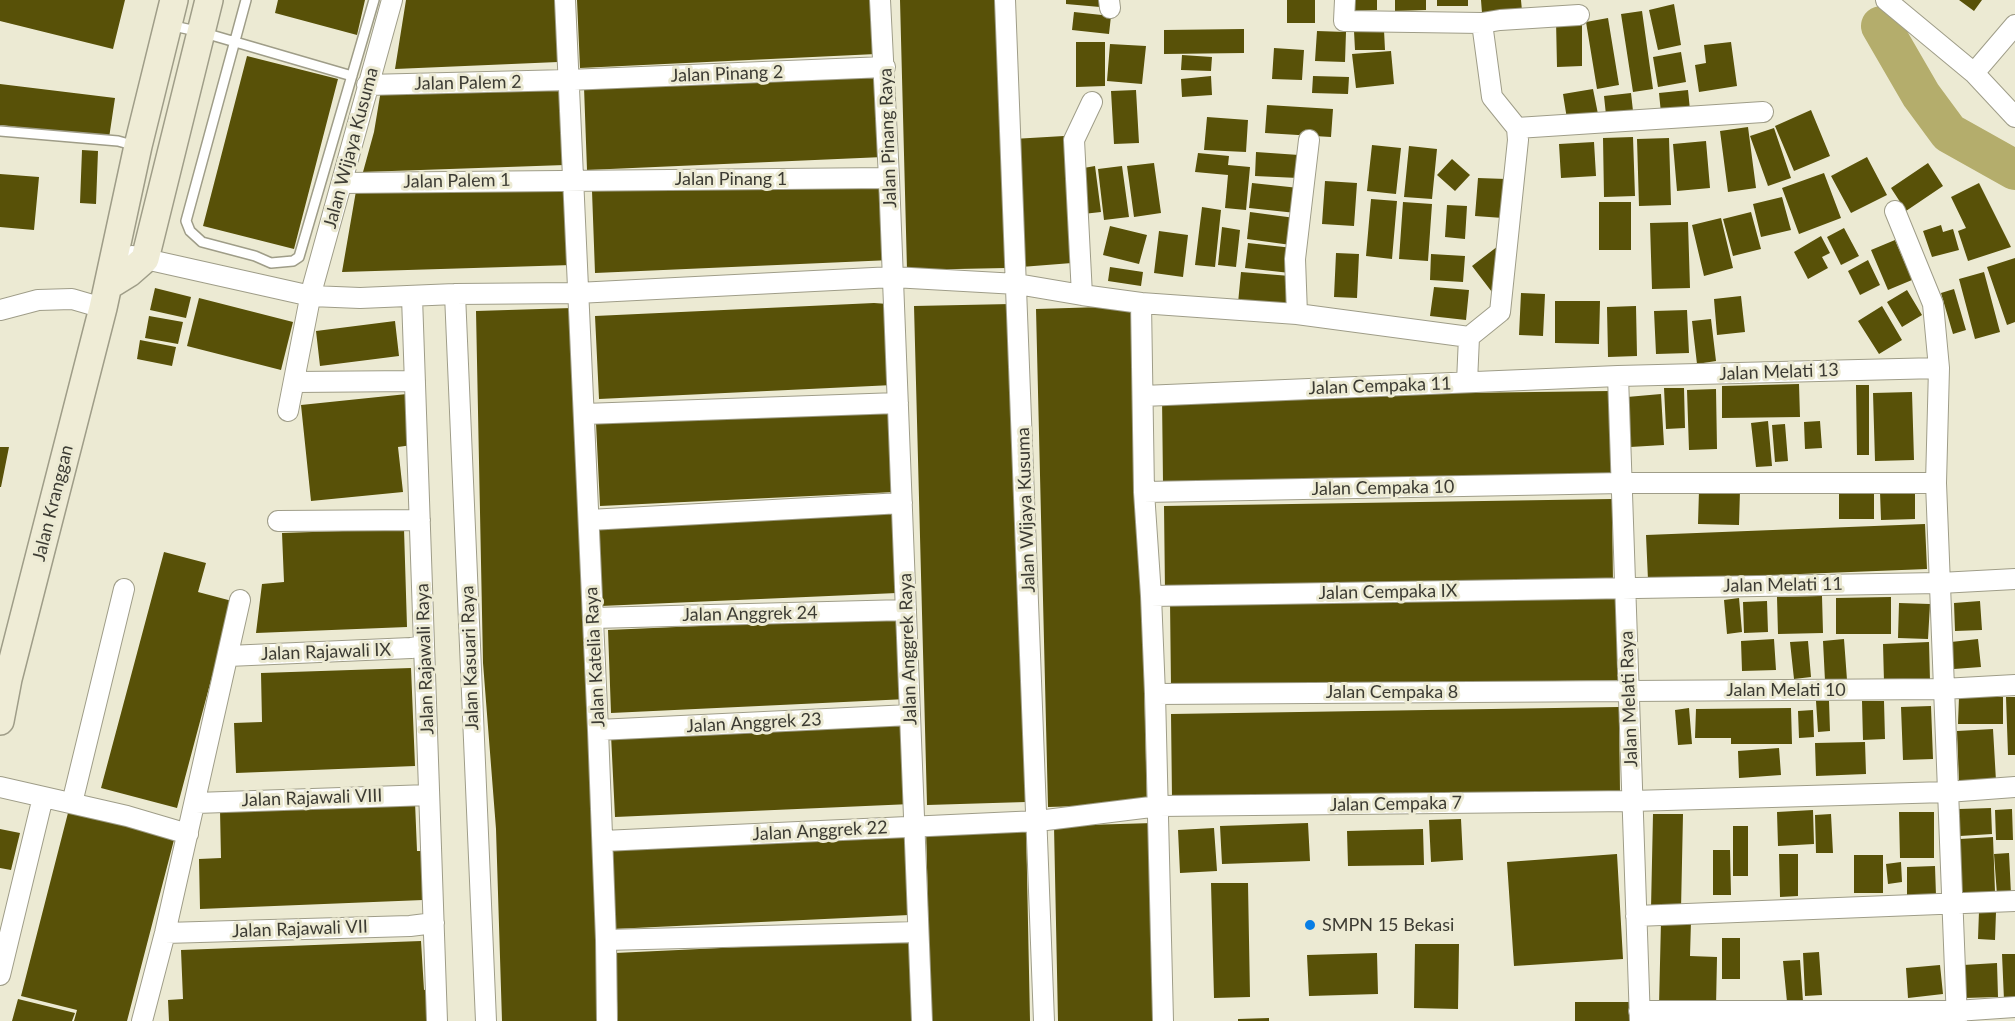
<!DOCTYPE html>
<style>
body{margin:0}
canvas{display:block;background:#ecead3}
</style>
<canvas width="2015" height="1021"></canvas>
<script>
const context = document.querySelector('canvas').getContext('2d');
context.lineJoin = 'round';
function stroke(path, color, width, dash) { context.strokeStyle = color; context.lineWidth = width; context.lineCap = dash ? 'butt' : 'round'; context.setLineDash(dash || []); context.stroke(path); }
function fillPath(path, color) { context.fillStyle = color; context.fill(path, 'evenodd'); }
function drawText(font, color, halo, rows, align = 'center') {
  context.font = font + ' Lato,sans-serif'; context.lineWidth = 6; context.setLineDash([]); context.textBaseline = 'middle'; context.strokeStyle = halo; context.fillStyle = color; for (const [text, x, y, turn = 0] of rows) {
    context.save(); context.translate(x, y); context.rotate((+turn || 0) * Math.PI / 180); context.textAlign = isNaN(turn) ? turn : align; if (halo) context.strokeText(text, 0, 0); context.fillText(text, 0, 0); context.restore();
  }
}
stroke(new Path2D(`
 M1881,26L1921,95L1949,133L2015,170`), '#b4ad6c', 40);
fillPath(new Path2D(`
 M0,0H125L113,49L0,21Z
 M278,0H365L357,35L275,13Z
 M406,0H557L558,62L395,69Z
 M577,0H873L876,54L580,68Z
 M900,0H998L1006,268L907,270Z
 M1066,0H1101L1100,7L1066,4Z
 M1287,0H1315V23H1287Z
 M1348,0H1377V10L1348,11Z
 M1395,0H1426V10L1395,11Z
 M1437,0H1468V6H1437Z
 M1481,0H1521L1522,11L1482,13Z
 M1959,0H1982L1974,11Z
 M1674,4L1681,45L1658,50L1649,10Z
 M1642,11L1653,89L1633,92L1621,14Z
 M1074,12L1111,16L1109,34L1072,30Z
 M1608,18L1619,85L1597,89L1586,22Z
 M1556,20H1582V66L1557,67Z
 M1244,29V53L1164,54V30Z
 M1384,30L1385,50H1355L1354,31Z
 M1317,31L1346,32L1345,62L1315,61Z
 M1076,42H1105V86L1076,87Z
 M1731,42L1737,86L1699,92L1695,65L1706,63L1704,45Z
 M1110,44L1146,46L1142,84L1107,81Z
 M1274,48L1304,50L1302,80L1272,79Z
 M1391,51L1394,84L1356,88L1352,54Z
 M1681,52L1686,82L1658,87L1653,57Z
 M1182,55L1212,57L1211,71L1181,70Z
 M247,56L338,79L294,249L203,226Z
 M879,74L883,157L587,170L584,87Z
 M1211,76L1212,95L1182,97L1181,79Z
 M1313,76L1349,77L1348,94L1312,93Z
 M0,84L115,98L109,138L0,125Z
 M563,84L565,165L363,172L374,132L381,90Z
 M1593,89L1598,114L1567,119L1563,94Z
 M1136,90L1139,143L1114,144L1111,91Z
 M1688,90L1690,110L1661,113L1659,93Z
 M1631,93L1633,111L1606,115L1604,96Z
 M1267,105L1333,109L1331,137L1265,133Z
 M1811,110L1830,156L1794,171L1775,126Z
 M1207,117L1248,120L1246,152L1204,150Z
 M1748,127L1756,188L1728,192L1720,131Z
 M1774,128L1791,178L1768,186L1750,136Z
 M1064,136L1072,263L1021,267L1013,139Z
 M1633,137L1635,196L1604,197L1603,138Z
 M1669,138L1671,205L1639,206L1637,139Z
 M1706,141L1710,188L1677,191L1673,144Z
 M1594,142L1596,176L1561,178L1559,144Z
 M1372,145L1401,148L1396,194L1367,191Z
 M1409,146L1437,149L1432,199L1404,197Z
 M82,150L98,151L96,204L80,203Z
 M1256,152L1299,155L1298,178L1255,176Z
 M1198,153L1229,156L1228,165L1250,167L1246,210L1225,208L1228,175L1195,172Z
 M1867,157L1887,195L1851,213L1831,176Z
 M1452,159L1470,175L1455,191L1437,175Z
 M1154,163L1161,213L1134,217L1127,166Z
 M1928,163L1943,186L1906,211L1891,188Z
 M1095,166L1101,212L1083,214L1078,169Z
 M1122,166L1129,217L1104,220L1098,169Z
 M1824,173L1841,218L1799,234L1782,188Z
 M0,174L39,177L34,230L0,227Z
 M1478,178L1506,179L1503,218L1475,216Z
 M886,180L891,260L595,273L592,191L786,182Z
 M1325,181L1357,183L1354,226L1322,224Z
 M1252,183L1299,188L1296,213L1249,208Z
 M1979,183L2011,247L1968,261L1958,231L1966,228L1951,197Z
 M546,190L568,191L572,265L342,272L356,191Z
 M1782,197L1791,230L1761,237L1753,204Z
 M1371,199L1397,201L1392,259L1366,256Z
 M1403,202L1432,204L1428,261L1399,259Z
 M1599,202H1631V250H1599Z
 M1447,205L1467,206L1465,239L1445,237Z
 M1202,207L1221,210L1215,267L1195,265Z
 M1250,212L1295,218L1291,245L1247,239Z
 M1751,212L1761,249L1733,256L1723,219Z
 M1721,218L1733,268L1704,276L1692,225Z
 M1688,222L1690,288L1652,289L1650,223Z
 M1941,225L1943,232L1953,229L1959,250L1932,257L1923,231Z
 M1110,226L1147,235L1139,264L1103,255Z
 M1222,227L1240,230L1236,267L1218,265Z
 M1844,228L1859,256L1841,265L1827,237Z
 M1159,231L1188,235L1183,277L1154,273Z
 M1821,236L1830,253L1822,257L1828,268L1808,279L1794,252Z
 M1895,240L1912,280L1888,290L1871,250Z
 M1248,243L1293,248L1290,273L1245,268Z
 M1502,243L1495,296L1472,266Z
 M1336,253L1359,254L1357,298L1334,297Z
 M1431,254L1465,256L1463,282L1430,280Z
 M2015,258V322L2007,325L1987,267Z
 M1868,260L1880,285L1860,295L1848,271Z
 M1110,267L1143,272L1141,286L1108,281Z
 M1241,272L1290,276L1287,307L1238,303Z
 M1984,272L2000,332L1975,339L1959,279Z
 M1434,287L1469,290L1466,320L1430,316Z
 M155,288L191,297L186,318L150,310Z
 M1954,289L1966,330L1953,334L1941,293Z
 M1907,290L1922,315L1902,327L1887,302Z
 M1521,293L1545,294L1543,336L1519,335Z
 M1741,296L1745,332L1717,335L1714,299Z
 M199,298L293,322L281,370L187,346Z
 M1555,301H1600L1599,344L1555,343Z
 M874,303L888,304L893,385L599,399L595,316Z
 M1011,304L1026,802L927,805L914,306Z
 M1135,306L1147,804L1048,807L1036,309Z
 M1636,306L1637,356L1608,357L1607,307Z
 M1882,306L1902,340L1879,354L1858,321Z
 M572,308L601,1021H502L496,829L483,663L476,311Z
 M1687,310L1689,353L1656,354L1654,311Z
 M149,316L183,322L178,344L145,338Z
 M1711,319L1716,361L1697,364L1692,321Z
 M395,321L399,356L320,366L316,331Z
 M140,340L176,347L172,366L137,359Z
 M1799,384L1800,417L1722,418V386Z
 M1856,385H1869V455H1857Z
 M1664,388H1684L1685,428L1666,429Z
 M1716,389L1717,449L1689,450L1687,390Z
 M1610,391L1611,476L1163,483L1162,397Z
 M1912,392L1914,460L1875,461L1873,393Z
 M407,394L412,445L398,447L403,492L311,501L301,405Z
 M1661,394L1664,445L1630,447L1627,397Z
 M892,410L895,492L600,506L596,423Z
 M1768,421L1772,466L1756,467L1751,423Z
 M1820,421L1822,448L1805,449L1804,422Z
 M1785,424L1788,461L1775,462L1772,425Z
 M0,447H9L1,487H0Z
 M1699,490H1740L1739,525L1698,524Z
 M1839,491H1874V519H1839Z
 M1915,491V519L1881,520L1880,492Z
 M1612,499L1613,585L1165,592L1164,506Z
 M893,510L897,593L601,606L597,523Z
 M1925,524L1927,569L1648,580L1646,535Z
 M404,529L407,627L256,633L262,584L284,582L282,533Z
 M164,552L206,563L198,592L232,601L177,808L101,788Z
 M1618,594L1619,680L1171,687L1170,601Z
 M1822,596L1823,633L1778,634L1777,597Z
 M1891,597V634H1836V598Z
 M1739,598L1742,632L1727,634L1724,600Z
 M1767,601L1768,632L1744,633L1743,602Z
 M1980,601L1982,630L1955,631L1954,603Z
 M1899,603L1930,604L1928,639L1898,638Z
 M904,617L907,699L611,713L608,630Z
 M1774,639L1776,670L1742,671L1741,641Z
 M1844,639L1847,680L1825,681L1823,641Z
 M1978,639L1981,667L1954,669L1951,642Z
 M1808,641L1811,677L1794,679L1790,642Z
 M1929,642L1930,681L1884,682L1883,644Z
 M411,668L415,766L236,773L234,723L262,722L261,673Z
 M1959,697H2003V724H1958Z
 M2006,697H2015V755H2008Z
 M1816,701H1829L1830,731L1818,732Z
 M1862,701H1884L1885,739L1863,740Z
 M1931,706L1933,759L1903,760L1901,707Z
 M1619,707L1620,793L1172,799L1171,714Z
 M1689,708L1692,744L1678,745L1675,710Z
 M1791,708L1792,744H1731V738H1695L1696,709Z
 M1813,710L1814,737L1799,738L1798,711Z
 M907,721L911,804L615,817L611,735Z
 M1993,729L1996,781L1959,782L1957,731Z
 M1865,742L1866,774L1816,776L1815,743Z
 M1779,748L1781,775L1739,778L1738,751Z
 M415,802L417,851H421L423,900L200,909L199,859L221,858L220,810Z
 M1991,808L1992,834L1960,836L1959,809Z
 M69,809L175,836L127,1021H74L77,1010L21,996Z
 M2012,809L2013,840H1996L1995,810Z
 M1813,810L1814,844L1778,846L1777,812Z
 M1899,812H1934V858H1900Z
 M1653,814H1683L1681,910L1651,909Z
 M1831,814L1833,853H1816L1815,815Z
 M1461,819L1463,860L1431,862L1429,820Z
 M1153,823L1158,1021H1058L1054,826Z
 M1308,823L1310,861L1222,864L1220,826Z
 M1026,825L1030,1021H931L926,828Z
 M1733,826H1748V876H1733Z
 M1214,828L1217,871L1180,873L1178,830Z
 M0,829L20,833L11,870L0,868Z
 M1423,829L1424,865L1348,866L1347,831Z
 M906,832L909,915L613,929L610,846Z
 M1993,837L1995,892L1962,894L1960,839Z
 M1713,850H1730L1731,895H1713Z
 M2009,853L2011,894L1997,895L1994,854Z
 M1617,854L1623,959L1514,966L1507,862Z
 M1779,854H1798V896L1780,897Z
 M1854,855H1883V893H1854Z
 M1901,862L1902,882L1888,884L1886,864Z
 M1935,866L1936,896H1907V867Z
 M1211,883H1248L1250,997L1214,998Z
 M1979,911L1996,912L1995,940L1978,939Z
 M1661,921H1691L1690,956L1717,957L1716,1007L1659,1006Z
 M1722,938H1740V979H1722Z
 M911,939L914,1021H618L615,953Z
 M421,941L424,990L428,989L429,1021H169L168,1000L183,999L181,950Z
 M1415,944H1459L1458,1009L1414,1008Z
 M1819,952L1822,995L1805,996L1803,953Z
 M1377,953L1378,994L1309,996L1307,955Z
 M2002,954H2015V1000H2004Z
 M1800,960L1803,1001L1787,1002L1783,961Z
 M1997,963L1998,997L1964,998L1963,965Z
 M1940,965L1943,994L1908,998L1906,968Z
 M18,999L75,1013L72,1021H12Z
 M1575,1002H1632V1021H1575Z
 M1269,1018V1021H1238V1019Z`), '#585108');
const lane = new Path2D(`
 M246,0L186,221L190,231L202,242L255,256L271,263L293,261L299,257L374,0
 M169,25L201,32L352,76
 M0,131L118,141L136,146`);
const street = new Path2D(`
 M565,0L598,730L606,940L607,1021
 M880,0L889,178L922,1021
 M1005,0L1044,1021
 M1109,0L1110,8
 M1345,0L1344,21L1482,23L1500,20L1579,15
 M1886,0L1974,73L2015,25
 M1974,73L2015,117
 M367,85L568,80L885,67
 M1517,128L1763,112
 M342,183L889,178
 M1895,211L1933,304L1939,368L1936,483L1957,1021
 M132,256L311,296L360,298L455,294L577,293L893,277L1017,284L1082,295L1141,303L1144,492L1151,596L1155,694L1163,1021
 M455,294L486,1021
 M1082,295L1074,140L1092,102
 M412,297L437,1021
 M1141,303L1297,314L1469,337L1500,312L1518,140L1517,128L1492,97L1482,23
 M0,310L38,300L72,299L103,308
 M1297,314L1295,259L1309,140
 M1618,376L1640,1021
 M295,382L415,381
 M1467,382L1469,337
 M1143,396L1618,376L1939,368
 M288,411L311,293L392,0
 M584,414L898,403
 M1144,492L1622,483H1936
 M589,520L902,503
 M278,521L420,520
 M1151,596L1940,583L2015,579
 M593,618L906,610
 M228,656L411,648L424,646
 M1155,694L1943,689L2015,685
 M598,730L910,715
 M0,787L127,816L188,834
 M72,803L124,589
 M196,803L429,795
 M603,841L1038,821L1159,806L1632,801L1947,792L2015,787
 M1636,916L2015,901
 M165,933L410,926L434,923
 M606,940L918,932
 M0,975L43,797
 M1639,1011H1956L2015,1007
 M142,1021L165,933L240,600`);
const secondary = new Path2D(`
 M108,286L129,273L145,259L209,0
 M0,721L8,679L103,308L138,146L174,0`);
stroke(lane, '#9f9d88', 12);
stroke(street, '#9f9d88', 22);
stroke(secondary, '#9f9d88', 30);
stroke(lane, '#fff', 9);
stroke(street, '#fff', 20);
stroke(secondary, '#efecd6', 27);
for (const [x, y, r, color] of [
 [1310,925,6,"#087ee5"]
]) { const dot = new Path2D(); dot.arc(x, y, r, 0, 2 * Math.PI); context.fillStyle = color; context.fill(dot); stroke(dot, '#ecead3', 2); }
drawText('18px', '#3c3b33', '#ecead3', [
 ["Jalan Pinang 2",727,74,-2],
 ["Jalan Palem 2",468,83,-1],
 ["Jalan Pinang Raya",888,138,-92],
 ["Jalan Wijaya Kusuma",351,148,-75],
 ["Jalan Pinang 1",731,179],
 ["Jalan Palem 1",457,181,-1],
 ["Jalan Melati 13",1779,372,-2],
 ["Jalan Cempaka 11",1380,386,-2],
 ["Jalan Cempaka 10",1383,488,-1],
 ["Jalan Kranggan",53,503,-76],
 ["Jalan Wijaya Kusuma",1026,510,-92],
 ["Jalan Melati 11",1783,585,-1],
 ["Jalan Cempaka IX",1388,592,-1],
 ["Jalan Anggrek 24",750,614,-1],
 ["Jalan Anggrek Raya",908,649,-92],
 ["Jalan Rajawali IX",326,652,-2],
 ["Jalan Katelia Raya",595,657,-93],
 ["Jalan Kasuari Raya",470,658,-92],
 ["Jalan Rajawali Raya",425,659,-92],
 ["Jalan Melati 10",1786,690],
 ["Jalan Cempaka 8",1392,692],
 ["Jalan Melati Raya",1629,699,-92],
 ["Jalan Anggrek 23",754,723,-3],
 ["Jalan Rajawali VIII",312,798,-2],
 ["Jalan Cempaka 7",1396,804,-1],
 ["Jalan Anggrek 22",820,831,-3],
 ["Jalan Rajawali VII",300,929,-2]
]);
drawText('18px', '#3c3b33', '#ecead3', [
 ["SMPN 15 Bekasi",1322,925]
], 'left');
</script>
